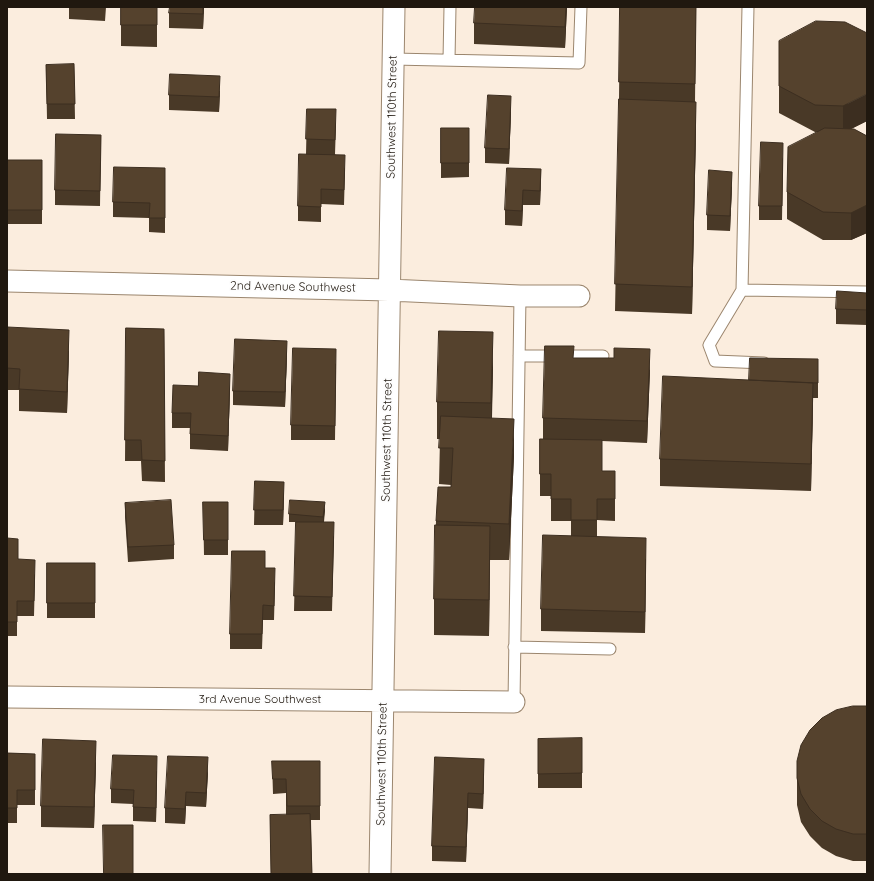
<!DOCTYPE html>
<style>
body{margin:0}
#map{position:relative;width:874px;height:881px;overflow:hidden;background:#fbedde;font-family:Quicksand,sans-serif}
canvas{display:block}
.frame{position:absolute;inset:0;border:8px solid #20180f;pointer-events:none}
</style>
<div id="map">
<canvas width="874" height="881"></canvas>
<div class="frame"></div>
</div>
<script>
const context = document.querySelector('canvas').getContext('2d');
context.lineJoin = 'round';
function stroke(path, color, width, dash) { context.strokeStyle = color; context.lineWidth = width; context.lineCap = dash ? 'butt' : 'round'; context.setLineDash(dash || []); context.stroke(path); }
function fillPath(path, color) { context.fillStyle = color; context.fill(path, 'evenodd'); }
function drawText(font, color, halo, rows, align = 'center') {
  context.font = font + ' Quicksand,sans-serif'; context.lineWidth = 4; context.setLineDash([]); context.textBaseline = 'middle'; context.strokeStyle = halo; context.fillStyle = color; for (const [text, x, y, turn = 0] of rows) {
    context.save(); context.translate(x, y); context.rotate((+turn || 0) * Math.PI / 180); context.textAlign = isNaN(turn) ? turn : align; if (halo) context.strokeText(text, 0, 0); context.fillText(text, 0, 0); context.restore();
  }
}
const lane = new Path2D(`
 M748,7L742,290L709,345L715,361L764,363
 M393,59L579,63L581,7
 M449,60L450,7
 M742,290L867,292
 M519,356H603
 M514,647L610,649
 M514,702L520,296`);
const street = new Path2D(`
 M7,281L389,290L520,296H579
 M7,697L514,702
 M380,874L394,7`);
stroke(lane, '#9b866e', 13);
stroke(street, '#9b866e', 23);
stroke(lane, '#fff', 11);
stroke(street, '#fff', 21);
fillPath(new Path2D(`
 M69,7H106L105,21L69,19Z
 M121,7H157V47L121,46Z
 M204,7L203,29L169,28V13Z
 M567,7L565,48L474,44V23Z
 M620,7H696L695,102L696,129L692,314L615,311L619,99Z
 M779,41L867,121L851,129L867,136V233L851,240H823L787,219V192L817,132H815L779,113Z
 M74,64L75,119H47L46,65Z
 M220,91L219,112L169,110V95Z
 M307,109L336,124L335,154L345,169L344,205L321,204V222L298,221V206L306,154Z
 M511,111L509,164L485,163V148Z
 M441,128H469V177L441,178Z
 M101,135L100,206L55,205V190Z
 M783,157L782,220H759V206Z
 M7,160H42V224H7Z
 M165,168V233L149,232V218L113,217V202Z
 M541,169L540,205H523L522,226L505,225V210Z
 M732,186L730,231L707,230V215Z
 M867,293V325L836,324V309Z
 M7,327L69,351L67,413L19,411V390H7Z
 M126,328L164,329L165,482L142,481L141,461H125Z
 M287,355L285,407L233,405V391Z
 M574,358L650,370L647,443L602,441V471H615V521L597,520V537L646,559L645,633L541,631V609L571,536V521H551V496H540V439H543V418Z
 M818,359V398H813L811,491L660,486V459L749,380Z
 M336,363L335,440H291V425Z
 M493,368L492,418L514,456L509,560H490L489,636L434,635V599L436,521L451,487V485L439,484L440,439H437V402Z
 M230,388L228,451L190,449V428H172V413Z
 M255,481L284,496L283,525H254Z
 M203,502H228V555H204Z
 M125,503L174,545V559L128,562L125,517Z
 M325,510L324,522L334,537L332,611H294L296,522H289V514Z
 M7,538L18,559L35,575L34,616H17V636H7Z
 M47,563H95V618H47Z
 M265,568L275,583L274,620H263L262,649H230V634Z
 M867,706V861H853L836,856L822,848L810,836L801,822L797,805V761Z
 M582,738V788H538V739Z
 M7,753L35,754V805H17V823H7Z
 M435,757L484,774L483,809L468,808L466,862L432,861V846Z
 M272,761H320V820H311L312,874H271L270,815H286V793L273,794Z
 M96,762L94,828L41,827V806Z
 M157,771L156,822L133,821V804L111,803V789Z
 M208,772L206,807L186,806L185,824L165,823V808Z`), '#493927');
fillPath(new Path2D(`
 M203,7H204L203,29Z
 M566,7H567L565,48V27Z
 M220,76V91L219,112V97Z
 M867,94V121L843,133V106Z
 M511,96V111L509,164V149Z
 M696,102V129L692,314V287Z
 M541,169V184L540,205V191Z
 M732,172V186L730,231V216Z
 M523,190V205L522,226V211Z
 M867,205V233L851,240V213Z
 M69,330V351L67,413V392Z
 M493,332V368L491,440V403Z
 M287,341V355L285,407V392Z
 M650,349V370L647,443V421Z
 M230,374V388L228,451V436Z
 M813,383V410L811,491V464Z
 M514,419V456L509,560V524Z
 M284,482V496L283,525V510Z
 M325,502V510L323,524V517Z
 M490,526V562L489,636V600Z
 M646,538V559L645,633V612Z
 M96,741V762L94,828V807Z
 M157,756V771L156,822V808Z
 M208,757V772L206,807V793Z
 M484,759V774L483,809V794Z
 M186,792V806L185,824V809Z
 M468,793V808L466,862V847Z`), '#3c2e20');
const building = new Path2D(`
 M121,7H157V25H121Z
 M170,7H203V14L169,13Z
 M475,7H566L565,27L474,23Z
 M620,7H696L695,84L619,82Z
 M816,21L845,22L867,33V94L843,106L815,105L779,86V41Z
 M74,64L75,104H47L46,65Z
 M170,74L220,76L219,97L169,95Z
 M488,95L511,96L509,149L485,148Z
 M619,99L696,102L692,287L615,284Z
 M307,109H336L335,140L306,139Z
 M441,128H469V163H441Z
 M825,128L854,129L867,136V205L851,213L823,212L787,192L788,147Z
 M56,134L101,135L100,191L55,190Z
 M761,142L783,143L782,206H759Z
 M299,154L345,155L344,190L321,189V207L298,206Z
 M7,160H42V210H7Z
 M114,167L165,168V218H149L150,203L113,202Z
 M507,168L541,169L540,191L523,190L522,211L505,210Z
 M709,170L732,172L730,216L707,215Z
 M837,291L867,293V310L836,309Z
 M7,327L69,330L67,392L19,389L20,369L7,368Z
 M126,328L164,329L165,461L142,460L141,440H125Z
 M439,331L493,332L491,403L437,402Z
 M235,339L287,341L285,392L233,391Z
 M545,346H574L573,358H614V348L650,349L647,421L543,418Z
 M293,348L336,349L335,426L291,425Z
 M750,358L818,359V383L749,380Z
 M199,372L230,374L228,436L190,434L191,413H172L173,385L198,386Z
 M663,376L813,383L811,464L660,459Z
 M441,416L514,419L509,524L436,521L438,487H451L453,448H439Z
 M540,439L602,440V471H615V499H597V520H571V499H551V474H540Z
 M255,481L284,482L283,510H254Z
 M171,500L174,545L128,547L125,503Z
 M290,500L325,502L323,517L289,514Z
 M203,502H228V540H204Z
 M296,522H334L332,597L294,596Z
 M435,525L490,526L489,600L434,599Z
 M543,535L646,538L645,612L541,609Z
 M7,538L18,539V559L35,560L34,601H17V622H7Z
 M232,551H265V568H275L274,606L263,605L262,634H230Z
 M47,563H95V603H47Z
 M853,706H867V834H853L836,829L822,821L810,809L801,794L797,778V761L801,745L810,730L822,718L836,710Z
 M582,738V773L538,774V739Z
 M43,739L96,741L94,807L41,806Z
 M7,753L35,754V790H17V808H7Z
 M113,755L157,756L156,808L133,807L134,790L111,789Z
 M168,756L208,757L206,793L186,792L185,809L165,808Z
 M435,757L484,759L483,794L468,793L466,847L432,846Z
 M272,761H320V806H287L286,779H273Z
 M310,814L312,874H271L270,815Z
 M103,825H133V874H104Z`);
fillPath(building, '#55422d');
stroke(building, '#3c2e20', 1);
drawText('12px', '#20180f', '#fdfdfd', [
 ["Southwest 110th Street",392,117,-89],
 ["2nd Avenue Southwest",293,287,1],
 ["Southwest 110th Street",387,440,-89],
 ["3rd Avenue Southwest",260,699],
 ["Southwest 110th Street",382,764,-89]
]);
</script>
